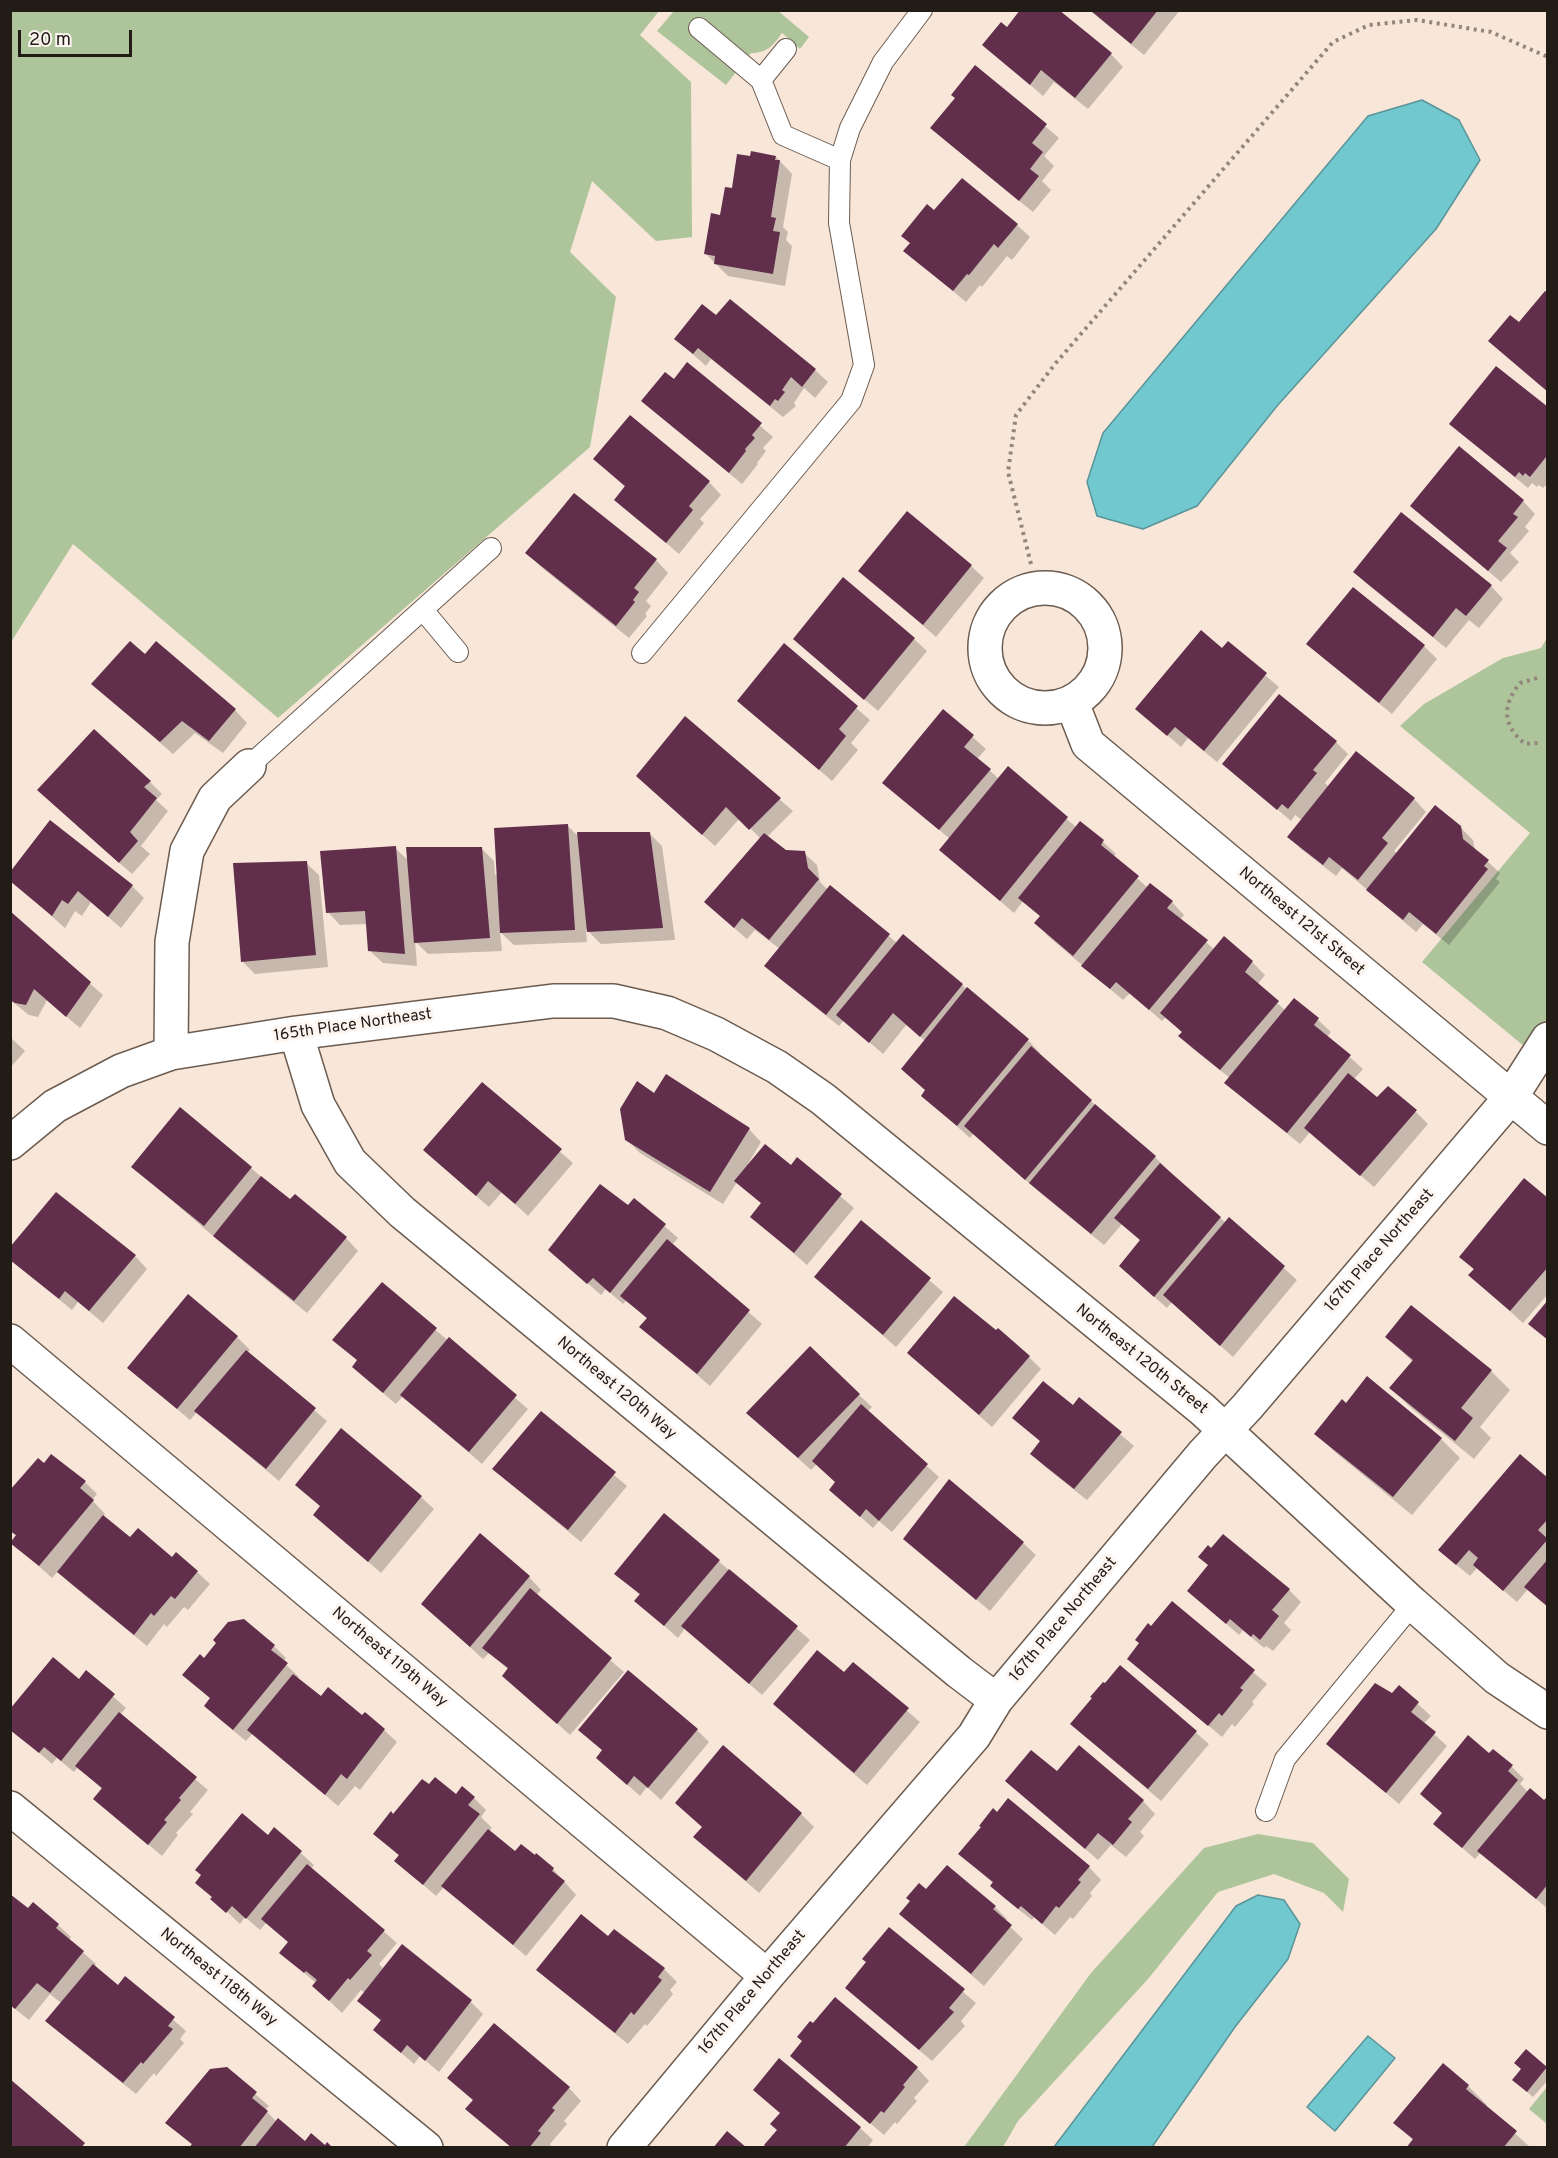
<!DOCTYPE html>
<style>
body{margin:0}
#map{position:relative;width:1558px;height:2158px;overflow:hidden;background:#f8e6d8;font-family:Overpass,sans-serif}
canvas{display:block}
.frame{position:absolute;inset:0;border:12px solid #221c17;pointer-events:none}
.scale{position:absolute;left:18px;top:30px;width:114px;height:27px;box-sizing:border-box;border:3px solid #221c17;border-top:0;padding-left:8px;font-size:18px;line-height:21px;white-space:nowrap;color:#221c17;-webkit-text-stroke:4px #fdf5f0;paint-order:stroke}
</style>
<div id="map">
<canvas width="1558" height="2158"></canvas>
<div class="frame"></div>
<div class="scale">20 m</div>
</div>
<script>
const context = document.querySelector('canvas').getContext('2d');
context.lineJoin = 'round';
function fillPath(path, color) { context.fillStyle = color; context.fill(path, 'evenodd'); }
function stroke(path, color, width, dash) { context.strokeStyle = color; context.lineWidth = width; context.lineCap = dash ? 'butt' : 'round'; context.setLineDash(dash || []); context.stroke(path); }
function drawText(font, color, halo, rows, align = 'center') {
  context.font = font + ' Overpass,sans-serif'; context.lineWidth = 6; context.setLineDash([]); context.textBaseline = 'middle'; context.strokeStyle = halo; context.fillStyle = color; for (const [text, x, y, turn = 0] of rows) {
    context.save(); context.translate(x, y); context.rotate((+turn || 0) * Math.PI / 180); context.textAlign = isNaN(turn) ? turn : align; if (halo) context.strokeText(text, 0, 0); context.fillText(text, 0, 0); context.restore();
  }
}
fillPath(new Path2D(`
 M11,10L659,11L640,35L691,82L692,237L656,241L592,181L570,252L616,297L590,447L278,718L73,544L11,642Z
 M777,10L809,37L800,49L782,33C773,46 767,53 751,53L726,85L657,31L674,11Z
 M1547,638V1065L1422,962L1530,833L1400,726L1424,704L1503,658L1541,648Z
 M1258,1834L1313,1843L1349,1879L1343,1912L1324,1893L1274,1874L1218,1892L1148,1979L1018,2121L1003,2147H964L1091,1973L1204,1848Z
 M1547,2087V2124L1529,2109Z`), '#aec59b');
const water = new Path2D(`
 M1422,100L1459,120L1480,160L1436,229L1277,406L1197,506L1143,529L1097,516L1087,482L1103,433L1368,116Z
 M1258,1895L1284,1900L1300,1924L1288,1959L1235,2027L1152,2147H1054L1236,1906Z
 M1368,2036L1395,2058L1335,2131L1307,2107Z`);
fillPath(water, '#71c8cf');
stroke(water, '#599498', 1.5);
fillPath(new Path2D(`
 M1089,10H1180L1144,55Z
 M1007,29L1111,54L1123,67L1088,109L1054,82L1043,96L984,45Z
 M975,67L1059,138L1044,156L1054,166L1042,181L1051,190L1033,212L945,140L932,128L956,99Z
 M776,157L792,174L783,227L788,232L786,240L792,246L785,286L728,276L706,254L733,189Z
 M934,212L1017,225L1030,237L1012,260L1007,256L982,287L980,285L966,302L905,251Z
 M730,301L815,370L828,382L815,398L804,388L794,403L796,406L783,417L711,359L706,366L676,339L716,317Z
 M688,364L773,437L763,448L766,451L757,463L758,464L742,484L643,401L674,381Z
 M1548,409V483L1543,488L1539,485L1537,487L1532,483L1528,488L1464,436L1451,424Z
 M595,459L709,482L721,495L700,519L704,523L679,554L616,500L626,488Z
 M1523,501L1535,514L1525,527L1529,531L1510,553L1519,562L1501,582L1412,506Z
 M527,553L656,560L668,573L646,601L651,606L645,614L647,616L629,638L540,566Z
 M971,566L984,578L936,637L860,570Z
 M1355,572L1491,586L1503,599L1479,628L1469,620L1446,648L1367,584Z
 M1353,589L1424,646L1437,659L1392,714L1321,656L1308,644Z
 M795,639H914L927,651L878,711Z
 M1228,644L1279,687L1217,762L1188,738L1181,747L1137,709L1223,650Z
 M784,646L870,720L851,743L858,750L832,781L739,701Z
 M145,656L235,710L247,723L223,753L195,733L173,754L106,696Z
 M943,711L986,749L977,759L999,779L1008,768L1077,828L1081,823L1103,842L1116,854L1113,857L1148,888L1172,902L1184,915L1180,920L1215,950L1252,962L1265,975L1257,985L1285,1010L1294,1000L1318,1020L1331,1032L1327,1037L1363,1069L1354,1079L1377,1099L1416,1112L1428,1124L1374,1187L1310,1132L1300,1144L1239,1095L1226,1082L1230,1078L1193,1049L1180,1036L1183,1033L1166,1017L1162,1021L1130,993L1123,1000L1048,936L1036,923L1041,917L1023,901L1014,913L941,850L950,839L884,783Z
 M685,718L793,811L767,837L785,852L804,853L817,865L820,882L828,890L830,887L897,943L962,985L1028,1040L1040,1053L1038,1055L1155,1157L1168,1170L1166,1171L1226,1223L1229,1219L1297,1280L1233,1357L1172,1302L1167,1308L1133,1278L1141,1241L1122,1224L1104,1245L1038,1191L973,1134L970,1138L923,1096L926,1091L925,1041L907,1024L883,1054L844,1020L839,1026L779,978L766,966L780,949L755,930L747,939L719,915L761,839L740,818L715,846L651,789Z
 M1336,742L1348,754L1325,783L1329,787L1414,799L1426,812L1394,851L1398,854L1460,827L1473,840L1475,850L1500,873L1496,879L1500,882L1449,945L1423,924L1416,932L1342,868L1336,876L1301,849L1289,837L1302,820L1295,815L1291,821L1224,764Z
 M150,782L162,794L156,800L168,811L141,846L150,854L132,874L52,803Z
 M567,825L579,837L649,833L662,846L675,940L601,944L586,929L587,942L514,945L500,932L502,951L428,954L415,941L417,966L383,963L370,951L368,924L340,925L328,912L395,848L409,861L481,848L494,861L495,875H498Z
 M306,863L319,875L328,967L255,974L243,962Z
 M132,886L144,898L121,928L91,902L82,916L75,911L65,928L21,889Z
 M10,913L103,995L80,1028L47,1000L38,1017L29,1015L10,1000Z
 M10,1037L25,1051L10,1068Z
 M482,1084L573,1163L528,1216L502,1192L489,1207L438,1163Z
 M655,1095L749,1129L761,1142L748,1164L791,1167L797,1159L854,1208L807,1265L752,1217L762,1204L737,1182L723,1204L640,1153L627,1140Z
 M133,1167L251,1168L290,1202L346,1238L358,1251L307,1313L227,1248Z
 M635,1200L678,1238L672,1245L762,1324L710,1386L642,1327L648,1320L627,1300L623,1304L606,1289L601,1295L550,1250L628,1208Z
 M1548,1200V1294L1523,1323L1470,1275L1474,1270L1461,1257Z
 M861,1222L943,1292L896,1347L816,1277Z
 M135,1256L147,1269L103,1323L78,1302L72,1310L10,1259Z
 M382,1284L528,1409L482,1464L403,1396L396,1404L366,1379L354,1367L358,1361L334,1340Z
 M188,1296L237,1337L250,1350L247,1353L327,1421L279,1481L197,1412L190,1420L129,1368Z
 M1412,1307L1491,1371L1510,1390L1480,1427L1491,1438L1474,1459L1410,1407L1391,1388L1413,1362L1387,1337Z
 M1029,1357L1041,1369L992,1427L922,1365Z
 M859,1395L872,1407L867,1412L939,1477L892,1532L879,1521L873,1528L844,1502L836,1483L817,1464L811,1470L761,1425Z
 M1080,1400L1134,1446L1087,1500L1044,1466L1032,1454L1041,1442L1014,1418L1073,1407Z
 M1346,1405L1441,1439L1460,1458L1412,1515L1335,1452L1316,1434Z
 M541,1413L627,1486L581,1542L507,1481L494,1469Z
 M44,1465L85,1482L97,1494L92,1500L105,1514L103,1517L130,1539L197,1572L210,1584L188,1610L184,1607L167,1627L164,1624L147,1646L71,1584L58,1571L52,1578L12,1542L17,1536L10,1531Z
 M1548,1480V1607L1528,1589L1517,1602L1477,1568L1470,1576L1453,1562Z
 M297,1485L421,1497L434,1509L381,1573L315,1515L321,1507Z
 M665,1515L810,1640L762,1695L685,1628L678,1638L636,1601L641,1596L616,1574Z
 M905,1539L1023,1543L1036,1555L990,1611Z
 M529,1577L541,1590L536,1596L624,1672L570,1735L504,1676L509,1670L489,1653L483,1659L436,1616Z
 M1289,1590L1301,1602L1284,1623L1291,1630L1273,1651L1266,1646L1264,1648L1243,1630L1239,1635L1189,1591Z
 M1172,1603L1267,1684L1252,1702L1254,1704L1235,1727L1232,1724L1222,1737L1129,1659Z
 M274,1646L286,1658L283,1662L299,1677L297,1679L321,1699L363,1717L384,1730L397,1742L360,1790L355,1786L338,1806L253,1733L246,1741L218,1718L206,1706L211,1699L184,1675L204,1660Z
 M853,1664L920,1722L867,1785L787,1716L844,1674Z
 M1120,1667L1209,1744L1161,1801L1085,1736L1094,1699Z
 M86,1672L126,1708L120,1715L208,1790L190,1812L193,1814L176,1833L178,1835L162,1856L95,1799L103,1790L78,1767L74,1772L57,1758L52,1764L11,1728L80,1681Z
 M1399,1687L1431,1716L1423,1724L1447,1746L1399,1804L1328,1744L1392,1695Z
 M580,1730H697L709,1742L661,1800L647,1787L640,1796L598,1758L603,1751Z
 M1489,1755L1512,1767L1524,1779L1520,1784L1528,1792L1544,1802L1548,1798V1909L1481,1852L1475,1859L1435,1824Z
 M1057,1774L1143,1801L1155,1814L1140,1832L1144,1836L1126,1857L1111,1845L1098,1860L1007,1781Z
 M429,1786L456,1796L474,1798L486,1810L481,1817L492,1828L489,1831L515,1854L535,1857L537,1855L553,1869L576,1895L526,1956L444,1887L436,1896L396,1861L400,1857L375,1834Z
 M801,1814L814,1827L759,1893L695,1837L703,1828Z
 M997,1814L1089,1867L1101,1880L1090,1893L1092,1896L1073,1919L1070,1917L1055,1935L1034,1917L1032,1920L1004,1898L992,1886L994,1884L960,1854Z
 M274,1829L314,1865L311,1869L397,1943L379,1964L384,1969L471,2002L483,2014L439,2072L420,2056L414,2064L375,2030L382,2022L359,2001L365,1993L361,1990L342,2013L314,1986L316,1983L281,1953L290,1943L266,1923L260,1930L245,1917L240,1924L197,1883L268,1837Z
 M926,1891L995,1907L1007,1919L1005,1922L1023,1939L984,1986L901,1914Z
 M28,1910L58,1925L71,1937L69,1940L96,1964L94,1967L119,1987L125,1978L186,2031L180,2039L184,2043L156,2076L154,2073L136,2094L60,2033L47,2021L62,2004L50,1994L29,2020L10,2005Z
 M889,1929L976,2003L961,2021L965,2026L932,2061L859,2000Z
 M614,1931L664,1969L677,1982L670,1990L673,1994L647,2026L645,2024L628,2044L551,1982L538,1970L609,1938Z
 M1526,2051L1548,2069V2080L1533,2097L1519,2085Z
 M792,2056L917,2068L929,2081L914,2098L917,2101L897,2124L895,2122L884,2135Z
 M1444,2066L1468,2086L1487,2105L1486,2107L1531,2148H1408L1414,2141L1395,2123Z
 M226,2069L269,2106L265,2110L277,2122L305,2143L331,2148H191L192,2145L167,2123Z
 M449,2078L569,2088L581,2101L564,2121L567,2124L550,2144L552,2148H512L474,2101Z
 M860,2128L873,2140L867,2148H768Z`), '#0003');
fillPath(new Path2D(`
 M1020,10H1059L1112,53L1075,98L1041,70L1030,85L982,45L1001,22L1007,27Z
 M1090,10H1158L1131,44Z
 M975,65L1047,124L1032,143L1043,152L1030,169L1039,176L1019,201L930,128L955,98L951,95Z
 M751,151L776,156L775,160H780L771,217L776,218L773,231L780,232L773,274L714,264L715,256L704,254L711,213L720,215L725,187L732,188L737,154L750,156Z
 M962,178L1018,224L998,248L994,244L969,275L967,274L953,291L903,251L910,243L901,236L927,204L934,210Z
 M1545,291L1548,293V392L1488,341L1510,315L1519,322Z
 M730,299L816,369L802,387L791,377L782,390L785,392L778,401L775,399L770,406L698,348L693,354L674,339L702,304L716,315Z
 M687,362L762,423L752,435L755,438L745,449L746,451L729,473L641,401L665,372L674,379Z
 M1496,366L1548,407V458L1546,457L1530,477L1525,473L1523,476L1519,472L1515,477L1449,424Z
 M630,415L710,481L689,506L693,510L666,543L614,500L625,486L593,459Z
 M1459,446L1524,500L1513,514L1518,517L1498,541L1507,548L1488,571L1410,506Z
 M574,493L657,559L634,588L639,592L633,600L635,602L616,626L525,553Z
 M907,511L972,565L923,625L858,571Z
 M1401,512L1492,585L1466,616L1456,608L1433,637L1353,572Z
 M843,577L915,638L864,700L793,639Z
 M1353,587L1425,645L1379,703L1306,644Z
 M1201,630L1222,648L1228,641L1267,673L1204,751L1175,727L1167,736L1135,709Z
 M130,641L145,654L156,641L236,709L209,741L182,721L160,742L91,684Z
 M784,643L858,706L839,729L846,736L819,770L737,701Z
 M1279,694L1337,741L1313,770L1317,773L1288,809L1282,804L1277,810L1222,764Z
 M943,709L974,735L964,747L991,769L939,830L882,783Z
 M685,716L781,798L749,830L726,807L702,835L636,776Z
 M94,729L151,781L144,787L157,798L130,832L138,841L119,863L37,790Z
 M1356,751L1415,798L1382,838L1388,843L1358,880L1329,857L1323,865L1287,837Z
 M1008,766L1068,817L1000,901L939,850Z
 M1435,805L1461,826L1463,839L1489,860L1484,866L1488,869L1436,934L1409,912L1403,920L1366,890Z
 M50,820L133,885L108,917L78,891L68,904L62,900L52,916L10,881V872Z
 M1080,821L1104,840L1101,845L1139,876L1073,956L1034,923L1040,916L1018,898Z
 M568,824L575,930L500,933L494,828Z
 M577,832H650L663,928L587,932Z
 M764,833L786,850L805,851L808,868L819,879L769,940L742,918L734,928L704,902Z
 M396,846L405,954L368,951L365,911L326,913L320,851Z
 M406,847H482L490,938L414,943Z
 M307,861L316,955L241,962L233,863Z
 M1150,883L1173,901L1167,908L1208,940L1149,1010L1116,982L1110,989L1081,966Z
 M830,885L890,934L826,1015L764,966Z
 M10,911L91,982L66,1017L34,989L26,1005L15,1003L10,1000Z
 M903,934L963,984L920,1037L893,1013L869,1043L836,1015Z
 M1224,936L1253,961L1245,972L1279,1001L1220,1070L1178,1036L1182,1032L1160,1013Z
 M967,987L1029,1039L957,1126L921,1096L925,1090L901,1069Z
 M1294,998L1319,1018L1314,1025L1351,1055L1287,1133L1224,1083Z
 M1031,1046L1092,1100L1025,1180L964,1126Z
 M1348,1073L1377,1097L1388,1086L1417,1110L1360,1176L1304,1128Z
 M666,1074L750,1128L710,1192L625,1140L620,1109L637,1081L654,1093Z
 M482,1082L562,1149L515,1204L488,1181L476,1196L423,1150Z
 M1095,1104L1156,1156L1091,1234L1029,1183Z
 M180,1107L252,1167L204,1226L131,1167Z
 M765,1144L791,1165L797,1157L842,1194L794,1253L750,1217L761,1203L734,1181Z
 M1160,1163L1221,1217L1154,1297L1119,1266L1140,1240L1114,1218Z
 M261,1176L290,1199L295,1194L347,1237L294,1301L213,1236Z
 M1524,1178L1548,1198V1267L1510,1311L1468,1275L1474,1269L1459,1257Z
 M600,1184L628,1205L634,1198L666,1224L610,1293L593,1278L587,1284L548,1250Z
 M56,1192L136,1255L89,1311L65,1291L59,1299L10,1260V1247Z
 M1229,1217L1285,1266L1220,1346L1163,1295Z
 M861,1220L931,1278L883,1335L814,1277Z
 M667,1239L750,1310L697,1374L639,1327L647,1318L620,1296Z
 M382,1282L437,1328L383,1393L352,1367L357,1360L332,1340Z
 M188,1294L238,1336L177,1409L127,1368Z
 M954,1296L996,1330L998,1328L1030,1356L979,1415L907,1353Z
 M1548,1300V1340L1528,1324Z
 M1411,1305L1492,1370L1461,1408L1473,1418L1455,1441L1389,1388L1413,1360L1385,1337Z
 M449,1337L517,1395L469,1452L400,1395Z
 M810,1346L860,1394L798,1458L746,1413Z
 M246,1350L316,1408L266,1469L194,1411Z
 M1367,1376L1442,1438L1393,1497L1314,1434L1342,1399L1346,1403Z
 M1043,1381L1073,1405L1079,1397L1122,1432L1074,1489L1030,1454L1040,1441L1012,1418Z
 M861,1404L928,1464L879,1521L866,1509L860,1517L829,1490L835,1482L812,1461Z
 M541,1411L616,1472L568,1530L492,1469Z
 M341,1428L422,1496L368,1562L313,1515L320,1506L295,1485Z
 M51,1454L86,1481L80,1488L94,1500L39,1566L10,1543L16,1535L10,1531V1490L38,1458L44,1463Z
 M1520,1454L1548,1478V1519L1538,1530L1548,1539L1503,1591L1473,1565L1478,1558L1469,1550L1456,1565L1438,1550Z
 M949,1479L1024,1542L976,1600L903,1539Z
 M664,1513L720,1560L664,1626L634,1601L640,1594L614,1574Z
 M103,1515L130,1537L138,1528L172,1557L176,1552L198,1571L175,1599L171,1596L154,1616L151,1613L134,1635L57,1572Z
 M480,1533L530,1576L470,1647L421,1604Z
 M1223,1534L1290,1589L1272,1610L1279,1616L1260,1640L1253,1634L1251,1637L1230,1619L1226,1624L1187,1591L1208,1565L1198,1557L1208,1545L1211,1548Z
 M1548,1559V1607L1524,1587Z
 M729,1569L798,1626L749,1684L681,1626Z
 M530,1588L612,1658L557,1724L502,1676L508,1668L482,1648Z
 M1172,1601L1255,1670L1240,1688L1243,1690L1222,1716L1219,1713L1208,1726L1127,1659L1139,1643L1135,1640L1148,1623L1151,1626Z
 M244,1619L275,1645L271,1650L288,1663L233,1730L204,1706L210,1698L182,1675L200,1654L204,1658L216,1643L213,1640L228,1622Z
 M817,1650L844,1672L853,1662L909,1708L854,1773L773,1704Z
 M53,1657L79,1679L86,1670L115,1694L61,1761L44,1747L39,1753L10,1730V1709Z
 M1120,1665L1197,1731L1148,1789L1070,1724L1092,1698L1090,1697L1103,1682L1105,1683Z
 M628,1670L698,1729L648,1788L634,1776L627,1785L596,1758L602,1750L578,1730Z
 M293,1674L321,1696L328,1687L362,1715L365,1712L385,1729L347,1779L341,1774L325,1795L247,1730Z
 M1375,1683L1392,1693L1399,1685L1419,1702L1411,1712L1436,1732L1386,1793L1326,1744Z
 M119,1712L197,1777L179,1798L181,1800L164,1820L167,1822L148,1845L93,1799L102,1788L75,1766Z
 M1468,1735L1489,1753L1493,1749L1513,1765L1508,1771L1518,1780L1462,1848L1433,1824L1442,1813L1420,1794Z
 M723,1745L802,1813L746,1881L693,1837L702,1827L675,1803Z
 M1079,1745L1144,1800L1128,1819L1132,1822L1113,1845L1098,1833L1085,1849L1005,1781L1031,1750L1057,1771Z
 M435,1777L456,1794L462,1786L475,1797L468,1805L480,1814L423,1885L394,1861L399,1855L373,1834L391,1811L393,1814L422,1779L429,1784Z
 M1530,1788L1544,1800L1548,1796V1884L1536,1899L1477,1851Z
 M1008,1798L1090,1866L1078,1880L1081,1882L1059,1908L1056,1906L1042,1924L1021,1906L1018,1909L990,1886L993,1882L958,1854L981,1827L979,1826L993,1808L997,1812Z
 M242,1813L268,1835L274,1827L302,1851L246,1919L232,1906L226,1913L210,1899L212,1897L195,1883L201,1875L195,1870Z
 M488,1829L515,1851L521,1844L535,1855L536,1853L554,1868L552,1871L565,1881L513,1945L441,1886Z
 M307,1864L385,1930L367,1951L372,1955L350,1980L348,1978L329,2001L312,1986L317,1980L306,1971L304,1973L279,1953L288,1942L261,1919Z
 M947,1865L996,1906L993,1909L1012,1925L971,1974L899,1914L910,1901L906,1898L919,1883L926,1889Z
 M10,1894L28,1908L33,1902L59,1924L56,1928L84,1951L50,1993L37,1983L15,2009L10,2005Z
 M581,1914L608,1936L614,1929L665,1968L658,1977L662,1980L634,2015L631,2012L615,2033L536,1970Z
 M889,1927L965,1989L949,2008L954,2012L919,2050L845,1988L866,1962L862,1959Z
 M402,1944L472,2000L425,2061L407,2045L401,2053L373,2030L381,2020L357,2001Z
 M93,1964L118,1985L125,1976L175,2017L168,2026L173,2029L143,2064L141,2062L123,2083L45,2021Z
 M835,1997L918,2067L903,2085L905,2087L884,2113L881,2111L870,2124L790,2056L802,2041L797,2037L810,2021L813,2023Z
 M494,2023L570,2087L552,2108L555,2110L538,2131L541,2133L529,2148H512L465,2109L473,2100L447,2078Z
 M1526,2049L1547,2067L1527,2092L1512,2080L1521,2069L1514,2063Z
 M779,2058L861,2127L844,2148H767L764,2145L777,2130L770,2124L780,2113L753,2090Z
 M1443,2063L1469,2085L1466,2089L1517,2131L1503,2148H1406L1413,2139L1393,2123Z
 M227,2067L257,2092L252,2098L268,2111L239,2148H189L192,2144L165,2123L210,2069Z
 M10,2079L85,2143L81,2148H10Z
 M278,2118L305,2141L311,2133L325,2145L327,2142L333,2148H254Z
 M727,2131L747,2148H713Z`), '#612e4c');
const lane = new Path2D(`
 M699,28L761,80L783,135L840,160
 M761,80L786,49
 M423,610L458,652
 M642,653L851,401L864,365L839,223L840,160L850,128L883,62L922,10
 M249,766L491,548
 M1266,1811L1285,1759L1413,1604`);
const street = new Path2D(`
 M985 648a60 60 0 1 1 120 0a60 60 0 1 1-120 0Z
 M1072,703L1088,744L1548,1128
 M296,1033L318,1105L350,1162L402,1212L959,1672L996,1700
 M171,1053L172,942L187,851L215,798L249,766
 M10,1143L55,1106L121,1071L171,1053L296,1033L553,1001H614L667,1013L716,1034L777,1067L823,1099L1202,1409L1413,1604L1497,1678L1548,1712
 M10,1341L767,1976
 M10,1808L426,2148
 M624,2148L767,1976L974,1736L996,1700L1203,1454L1247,1407L1511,1097L1548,1039`);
stroke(lane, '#6c5c50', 22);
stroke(street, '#6c5c50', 36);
stroke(new Path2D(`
 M1031,564L1008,472L1016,415L1055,364L1333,42L1369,25L1417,20L1491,32L1548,57
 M1537,678L1520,683C1502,705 1502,725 1525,744L1538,743`), '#92867c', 4, [3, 4.5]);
stroke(lane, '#fff', 20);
stroke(street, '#fff', 33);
drawText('16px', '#221c17', '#fdf5f0', [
 ["Northeast 121st Street",1301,922,40],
 ["165th Place Northeast",353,1026,-8],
 ["167th Place Northeast",1380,1251,-49],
 ["Northeast 120th Street",1141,1360,39],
 ["Northeast 120th Way",616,1389,40],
 ["167th Place Northeast",1064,1620,-50],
 ["Northeast 119th Way",389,1658,40],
 ["Northeast 118th Way",218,1978,39],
 ["167th Place Northeast",753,1993,-50]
]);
</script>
